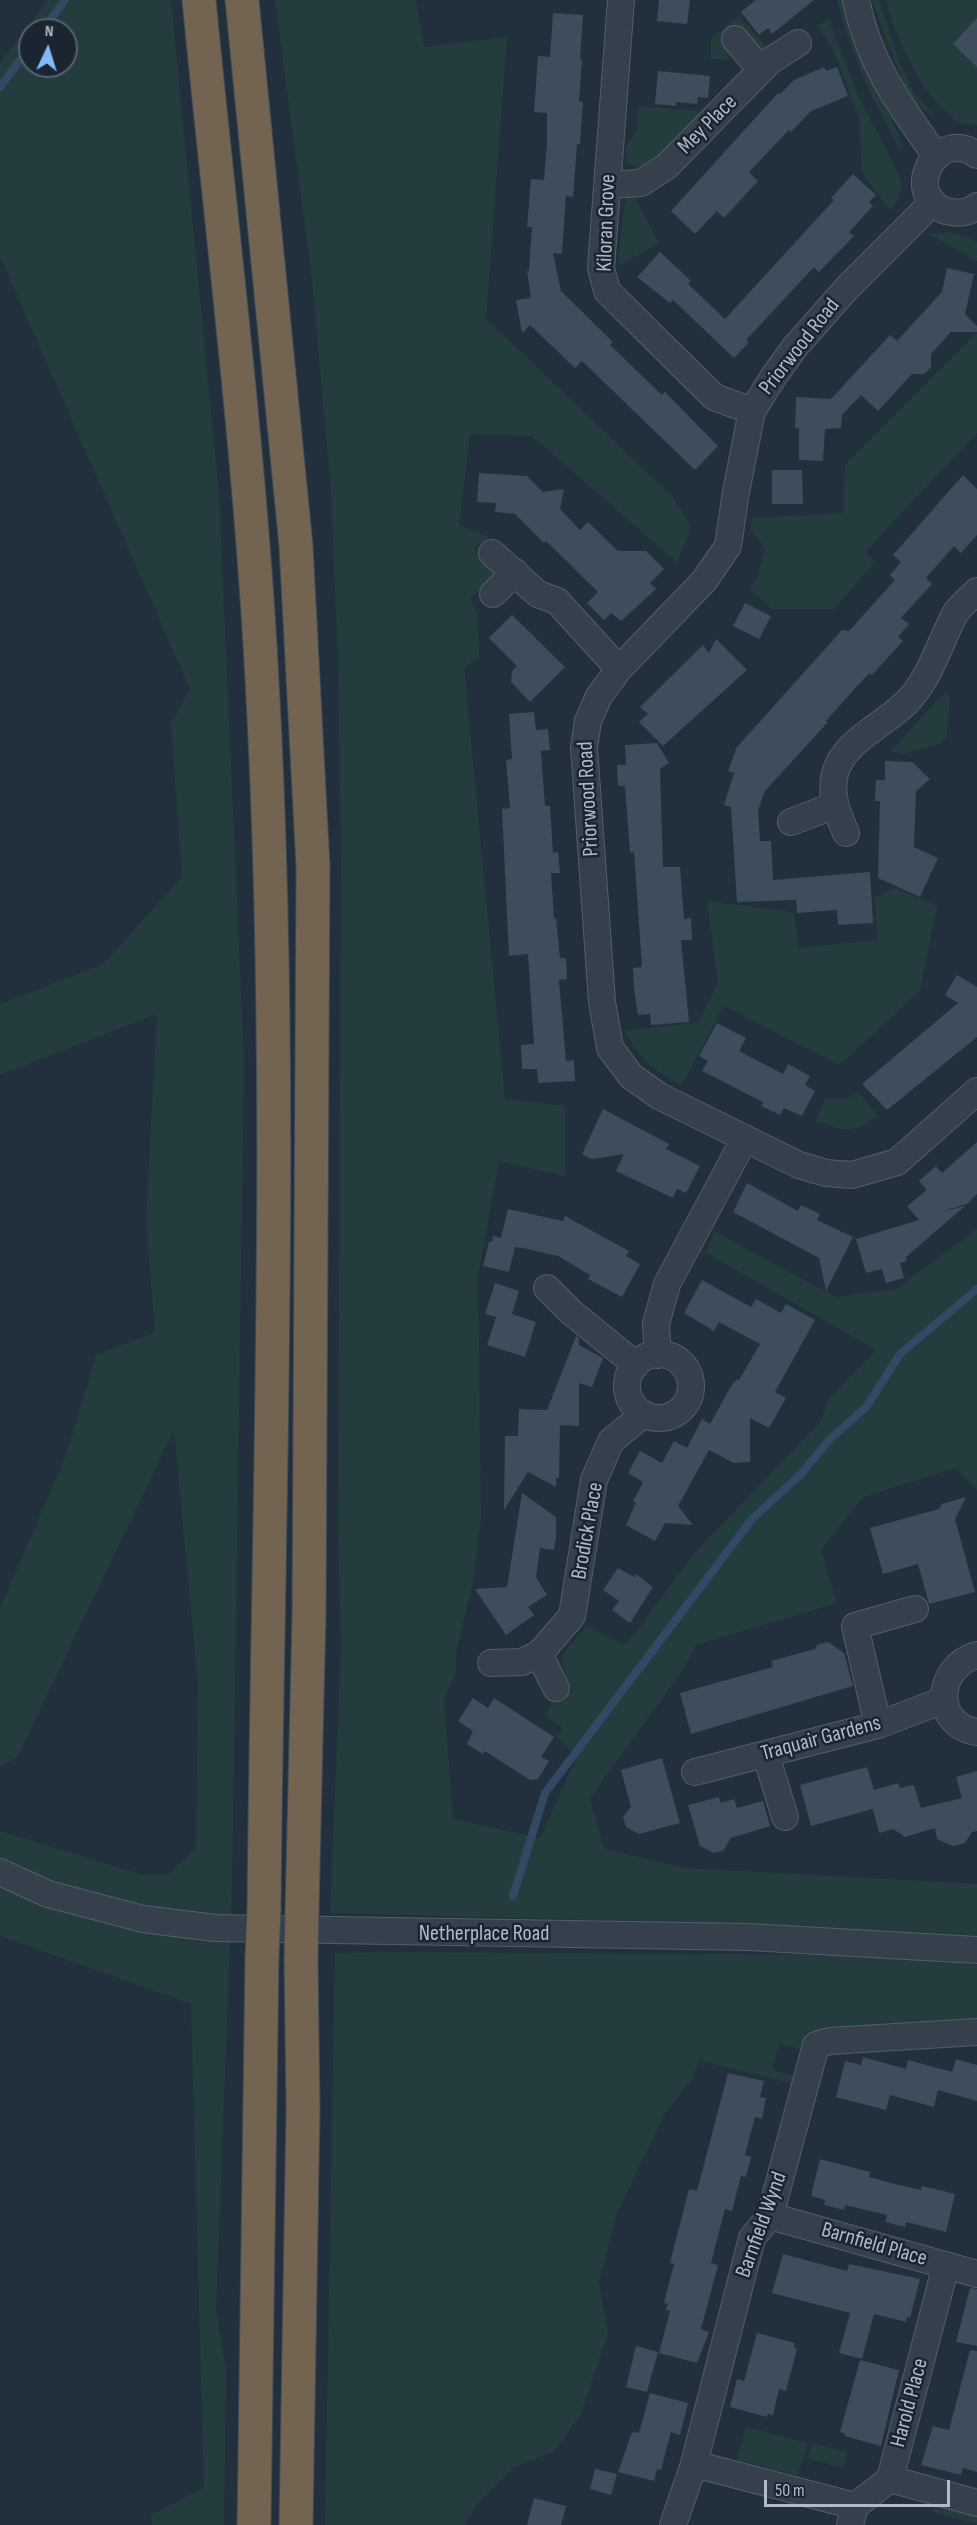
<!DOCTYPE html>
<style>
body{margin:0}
#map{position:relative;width:977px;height:2525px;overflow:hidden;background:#222f3c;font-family:"Sofia Sans Condensed",sans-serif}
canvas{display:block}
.north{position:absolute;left:18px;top:18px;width:60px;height:60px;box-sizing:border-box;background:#1b2531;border:2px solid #57616d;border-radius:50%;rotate:4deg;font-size:16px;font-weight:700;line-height:24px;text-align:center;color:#b1bbc8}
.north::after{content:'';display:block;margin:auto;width:21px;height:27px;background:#82b8fc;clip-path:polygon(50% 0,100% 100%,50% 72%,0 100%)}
.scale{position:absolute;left:764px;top:2480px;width:186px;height:27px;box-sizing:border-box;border:3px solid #b1bbc8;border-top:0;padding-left:8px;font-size:18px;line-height:21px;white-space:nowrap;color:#b1bbc8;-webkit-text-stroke:4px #1b2531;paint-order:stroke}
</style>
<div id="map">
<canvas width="977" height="2525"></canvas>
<div class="north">N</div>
<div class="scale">50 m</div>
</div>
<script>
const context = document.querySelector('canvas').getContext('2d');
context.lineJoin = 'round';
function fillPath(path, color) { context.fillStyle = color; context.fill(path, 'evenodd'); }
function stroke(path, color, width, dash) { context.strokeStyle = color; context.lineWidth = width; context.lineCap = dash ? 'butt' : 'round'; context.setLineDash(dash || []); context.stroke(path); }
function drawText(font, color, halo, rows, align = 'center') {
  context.font = font + ' "Sofia Sans Condensed",sans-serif'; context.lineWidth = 5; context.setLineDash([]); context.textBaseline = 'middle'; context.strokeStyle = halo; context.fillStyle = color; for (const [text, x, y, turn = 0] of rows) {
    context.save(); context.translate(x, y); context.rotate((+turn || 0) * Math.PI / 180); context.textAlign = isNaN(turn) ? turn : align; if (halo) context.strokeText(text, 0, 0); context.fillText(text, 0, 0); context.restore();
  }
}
fillPath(new Path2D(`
 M48,0H171L219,495L244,1061L232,1887L216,2310L226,2370L224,2525H152L151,2515L204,2488L191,2004L0,1936V1831L143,1875H167L196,1848L198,1684L174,1430L17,1758L0,1767V1608L67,1452L96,1355L155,1332L146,1220L157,1014L0,1075V1004L103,964L182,877L171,724L190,689L0,257V63ZM30,30H66V66H30Z
 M275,0H416L424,47L507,37L486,319L674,498L691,527L677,562L532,436L470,434L459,525L489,537L474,548L496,577L470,598L478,615L479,658L464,667L505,1099L565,1106V1176L499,1161L478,1276L481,1519L473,1583L456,1653V1672L444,1699L453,1819L540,1838L577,1757L557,1736L563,1728L546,1717L551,1703L573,1691C555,1651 560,1656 588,1626L626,1645L693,1555L820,1422L830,1398L876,1350L706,1253L715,1232L836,1297L896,1289L977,1229V1489L956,1468L863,1497L821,1550L837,1603L696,1645L682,1671L590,1798L604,1849L686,1868L977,1884V1940L638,1921L330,1913L341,1648L338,1529L341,858L338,662L331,492L312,279Z
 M837,0H844L867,69L898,132L904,156C875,106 851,57 837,0Z
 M872,0H879L899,60L913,91L940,123L917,104L904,86Z
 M886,0H977V125C971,124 963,125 959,122C924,101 895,39 886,0Z
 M739,16L769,50L758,47L739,29L722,42L728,50V60L711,59V39Z
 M829,19L857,94L899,174C904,191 902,197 890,210L862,173L859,119L833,49L818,26Z
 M638,106L699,111C696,125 667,157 653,165C644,170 635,167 626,164V146L637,131Z
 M633,194L659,243L620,266L618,256L626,195Z
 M952,232L977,242V261L928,234Z
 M977,333V433L865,552L875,562L834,609H772L749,589L757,578L765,551L759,539L750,531L752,518L843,513L845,465Z
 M945,693L950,697L947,734L942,743L904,754L890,751Z
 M894,888L937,906L920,991L839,1065L724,1006L682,1085C653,1069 639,1062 625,1030L698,1023L718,983L707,901L794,912L799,948L877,940L875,897Z
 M858,1092L878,1116C851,1135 845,1131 816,1121L826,1098L846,1099Z
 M386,1952L862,1955L977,1965V2020L806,2032L801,2049L779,2044L772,2070L794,2076L792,2084L699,2060L693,2078L665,2113L617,2213L599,2282L608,2333L581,2414L554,2452L514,2467L477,2505L465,2525H325L335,1953Z
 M746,2427L807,2443L798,2476L737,2460Z
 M813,2443L847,2452L843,2468L808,2459Z
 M934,2504L977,2515V2524L932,2512Z`), '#243c3d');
stroke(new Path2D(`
 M43,30L65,0
 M0,87L30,47
 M513,1896L545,1793L752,1519L801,1474L830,1439L867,1406L900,1354L977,1289`), '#334963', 8);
fillPath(new Path2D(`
 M659,0H690L687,24L657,21Z
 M756,0H814L772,34L768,28L759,35L741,12Z
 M553,13L583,15L580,59L582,60L579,101L583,102L580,144H577L573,197L566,196L562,254L553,253L561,291L613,342L610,345L662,395L665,392L718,446L695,470L582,361L575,368L530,325L522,333L516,300L531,298L527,271H529L532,227H527L531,179L544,180L547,142V113L534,112L538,56L550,57Z
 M977,18V67L953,44Z
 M824,67L826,71L837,67L848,96L811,111L791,132L789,130L749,172L758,181L724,218L717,211L695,234L671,211L778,93L780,94L794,80Z
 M658,71L710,76L708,98L698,97L697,104L676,102V106L655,104Z
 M853,174L876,195L869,202L873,206L849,232L854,236L819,272L814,267L746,340L749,342L734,358L673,300L670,303L637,277L660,252L691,281L688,284L725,319L834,200L831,198Z
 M947,268L974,274L965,314L977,326V332H951L931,354V367L924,374H912L878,411L861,395L842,415L841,428L825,429L823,461L799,460V428H795L796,397L831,399L890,335L897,341L942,292Z
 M772,470H802L803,504H772Z
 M479,473L527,476L543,492L564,489L560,509L580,530L588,522L618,551H646L664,569L650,583L656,589L621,621L611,613L604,620L587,603L598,592L546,541L544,543L515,514L495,512L496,503L477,502Z
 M963,475L977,489V535L961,553L954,546L926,578L932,584L901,618L909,624L898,637L903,641L872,675L870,673L857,686L826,721L828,722L765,791L758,810L760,841H771L773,880L870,872L873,923L838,925L837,910L797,913L796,900L737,902L731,807L724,805L734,773L728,771L737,747L842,630L849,631L895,580L890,575L901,562L893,555Z
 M745,603L771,616L759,639L733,626Z
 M512,615L565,667L530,702L511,682L512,671L517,666L489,638Z
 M716,639L747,670L663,746L639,722L648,714L640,707L703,645L709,653Z
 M534,712L536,730L548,729L550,750L541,751L545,806H550L553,853L558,852L560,873H551L554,919L556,918L560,958H566L567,979L559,980L566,1061L574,1060L575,1081L538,1083L537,1069H522L521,1045L534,1044L528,954L509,956L502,809L510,808L506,760L512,759L509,714Z
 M657,743L669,763L660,769L663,867H680L684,919L691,918L692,940H681L689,1022L651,1025L650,1014L638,1015L634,988L633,968L642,967L634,852L630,853L625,786H618L617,765H626L625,745Z
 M885,761L912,762L930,779L916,791L914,847L938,858L920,897L878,878L880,801H875L876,780H885Z
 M957,975L977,987V1037L887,1110L862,1084L958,1003L945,995Z
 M717,1023L746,1038L739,1051L783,1074L788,1064L810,1076L805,1085L815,1091L802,1116L784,1108L780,1115L761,1106L763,1102L702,1071L708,1061L699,1056Z
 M603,1109L669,1144L666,1149L700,1166L686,1193L677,1189L673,1198L616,1171L624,1154L592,1159L582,1154Z
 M977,1142V1194L967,1204L940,1212L965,1206L906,1257L907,1261L900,1263L904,1278L886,1283L882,1269L866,1273L856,1239L919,1220L907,1206L927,1190L919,1181L936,1166L942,1173Z
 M747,1183L798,1211L801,1205L820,1214L817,1220L853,1237L826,1291L819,1258L733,1212Z
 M508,1209L563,1221L565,1216L629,1251L626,1256L640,1264L622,1297L588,1279L590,1275L558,1256L523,1248L515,1247L509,1272L483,1266L489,1242H492L493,1236L501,1238Z
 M702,1280L751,1307L756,1299L781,1313L786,1304L815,1320L775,1392L786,1398L769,1428L750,1418V1462L734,1463L709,1450L678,1506L693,1525L665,1523L655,1541L626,1525L636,1503L633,1501L643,1482L628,1473L640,1451L662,1463L674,1441L687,1448L702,1419L710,1424L730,1388L737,1379L739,1380L760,1344L719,1322L714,1331L684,1313Z
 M495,1283L519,1291L512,1314L536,1322L525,1357L487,1345L496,1317L485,1314Z
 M576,1336L579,1338V1345L603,1358L592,1387L579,1383V1426L560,1425L559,1478H556V1487L528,1472L504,1510L505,1436H518L519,1409L547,1410Z
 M522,1493L556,1517V1538L554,1550L540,1548L536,1577L547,1595L528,1607L534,1615L506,1635L475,1589L507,1587Z
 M966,1497L955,1519L975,1592L929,1604L918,1564L883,1574L870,1528L939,1509L942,1504Z
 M618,1568L634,1577L636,1574L653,1587L630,1623L612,1610L619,1601L603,1590Z
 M828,1642L844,1653L853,1686L691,1734L680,1693L773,1667L771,1661L815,1649L817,1645Z
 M473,1698L488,1708L494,1698L554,1737L541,1757L549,1761L538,1779L530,1780L485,1751L483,1754L467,1744L473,1731L458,1721Z
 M662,1758L680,1823L639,1834L626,1827L623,1817L631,1807L621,1770Z
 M867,1767L874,1790L898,1783L900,1788L914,1785L921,1808L962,1798L956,1777L977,1771V1831L972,1832L965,1843L953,1846L937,1839L935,1828L905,1837L893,1829L879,1833L873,1809L811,1826L800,1785Z
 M719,1797L721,1803L734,1799L737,1808L763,1801L770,1826L731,1838L723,1851L714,1853L700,1846L688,1805Z
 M863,2057L906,2069L908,2060L952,2072L956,2059L977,2065V2101L938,2090L934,2107L890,2095L886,2110L836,2097L845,2061L861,2065Z
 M728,2073L764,2081L760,2097L766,2098L762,2119L755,2117L745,2155L751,2157L746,2177L741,2176L732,2211L725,2209L711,2263L718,2265L701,2329L709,2332L697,2363L659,2353L670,2311L666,2310L668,2304L664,2303L674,2264L670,2263L689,2189L697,2191Z
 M820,2159L870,2172L869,2177L895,2184L921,2190L922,2186L955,2194L946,2232L906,2222L905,2227L885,2222L887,2215L845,2205L844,2210L824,2205L825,2200L811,2196Z
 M783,2254L847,2271L849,2264L920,2279L910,2318L907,2317L906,2322L874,2314L862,2359L839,2353L850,2313L772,2293Z
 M970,2288L977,2289V2346L956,2342Z
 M757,2333L795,2343L794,2348L797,2349L786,2391L779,2389L773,2415L768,2414L767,2417L730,2407L737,2379L744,2381Z
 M636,2346L658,2352L647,2392L626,2387Z
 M970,2350L977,2351V2472L963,2468L961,2475L921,2465L933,2426L949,2430Z
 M860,2360L899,2370L881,2446L845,2436V2434L840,2432Z
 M650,2393L688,2403L680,2435L671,2432L661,2470L657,2469L654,2481L618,2472L632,2432L639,2433Z
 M595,2469L617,2474L611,2495L590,2489Z
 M534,2498L566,2506L561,2525H527Z`), '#3d4d5c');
const minor = new Path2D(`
 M621,0L601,268L607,291L714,397L752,411
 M856,0C869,64 899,104 936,156
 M735,39L761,70
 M977,155C936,126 901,195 946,211C957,214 968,213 977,206
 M608,185L641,183L667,166L770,61L798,43
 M933,202L848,287L795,347L774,376L752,411L736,492L728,546L704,581L619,669L599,696L588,721L584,747L602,1002L610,1048L631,1076L659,1096L799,1165L826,1173L852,1175L897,1162L977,1091
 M492,553L538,594L557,601L619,669
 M493,594L515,572
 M791,822L833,806
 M846,833C836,811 827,787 839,763C853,737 886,723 907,702C931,677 939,644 955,614C960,606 970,598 977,591
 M547,1288L571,1312L636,1365
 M627 1386a32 32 0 1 1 64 0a32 32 0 1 1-64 0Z
 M658,1355L656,1324L667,1284L745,1138
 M539,1654L556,1688
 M977,1655C935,1667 932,1725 977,1732
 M491,1663L522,1662L539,1654L572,1616L594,1480L611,1441L644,1414
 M878,1725L855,1626L915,1609
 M766,1755L785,1817
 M695,1772L878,1725L944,1700
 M0,1872L48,1894L143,1919L215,1928L749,1937L977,1950
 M770,2216L977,2274
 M694,2464L855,2506
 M890,2479L977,2503
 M673,2525L694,2464L752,2238L770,2216L816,2045L830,2041L977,2032
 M850,2525L855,2506L890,2479L946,2265`);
const highway = new Path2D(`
 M199,0C221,226 250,453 262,680C285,1090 268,1500 264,1910
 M242,0L296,546L313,866L309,1615L302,1911
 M254,2525L262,1957
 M296,2525L303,2109L301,1959`);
stroke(minor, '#545e6a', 28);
stroke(highway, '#414b57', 35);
stroke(minor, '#36404d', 26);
stroke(highway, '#736452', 33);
const highwayBridge = new Path2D(`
 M262,1957L264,1910
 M301,1959L302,1911`);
stroke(highwayBridge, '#414b57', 35, []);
stroke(highwayBridge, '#736452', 33);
drawText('22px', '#b1bbc8', '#1b2531', [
 ["Mey Place",708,125,-45],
 ["Kiloran Grove",607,223,-88],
 ["Priorwood Road",800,347,-52],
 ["Priorwood Road",589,799,-93],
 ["Brodick Place",588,1531,-80],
 ["Traquair Gardens",821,1739,-15],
 ["Netherplace Road",484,1934],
 ["Barnfield Wynd",762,2225,-70],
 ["Barnfield Place",874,2245,16],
 ["Harold Place",910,2403,-75]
]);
</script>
